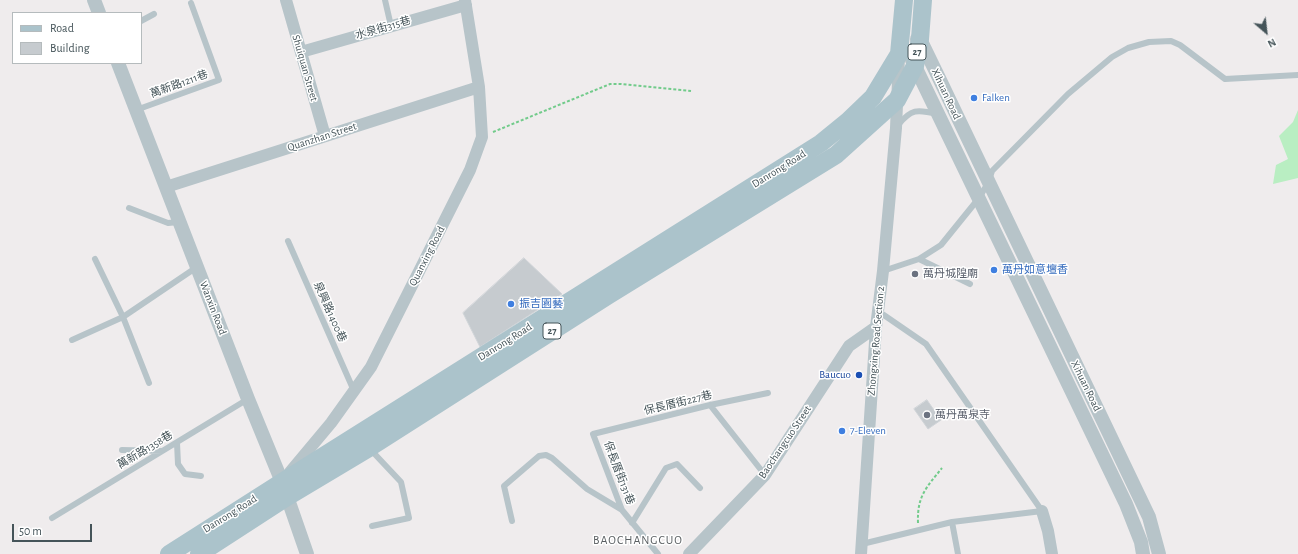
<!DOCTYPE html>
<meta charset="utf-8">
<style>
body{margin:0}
#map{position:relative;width:1298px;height:554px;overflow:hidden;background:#efeced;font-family:"Alegreya Sans",sans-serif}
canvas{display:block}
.legend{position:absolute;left:12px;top:12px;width:130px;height:52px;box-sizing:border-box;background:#fff;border:1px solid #b5bbbd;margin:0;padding:5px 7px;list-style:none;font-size:12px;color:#455459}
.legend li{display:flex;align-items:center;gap:8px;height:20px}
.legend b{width:20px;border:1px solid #b5bbbd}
.north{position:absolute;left:1246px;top:12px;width:40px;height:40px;-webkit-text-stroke:3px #fff;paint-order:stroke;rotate:152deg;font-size:11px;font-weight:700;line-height:16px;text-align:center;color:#455459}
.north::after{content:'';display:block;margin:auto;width:14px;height:18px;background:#455459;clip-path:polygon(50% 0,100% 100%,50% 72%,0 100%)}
.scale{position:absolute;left:12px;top:524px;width:80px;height:18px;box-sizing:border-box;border:2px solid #455459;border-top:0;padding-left:5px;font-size:12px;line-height:14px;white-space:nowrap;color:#455459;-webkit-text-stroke:3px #fff;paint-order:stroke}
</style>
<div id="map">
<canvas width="1298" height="554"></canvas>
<ul class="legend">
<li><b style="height:5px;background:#abc3cb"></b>Road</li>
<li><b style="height:11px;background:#c6cbcf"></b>Building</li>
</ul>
<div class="north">N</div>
<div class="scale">50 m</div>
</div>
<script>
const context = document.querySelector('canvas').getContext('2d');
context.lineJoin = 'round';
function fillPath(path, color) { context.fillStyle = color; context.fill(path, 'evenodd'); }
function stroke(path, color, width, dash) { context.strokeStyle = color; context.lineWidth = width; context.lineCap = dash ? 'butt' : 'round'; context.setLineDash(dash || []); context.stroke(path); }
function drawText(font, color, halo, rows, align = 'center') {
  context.font = font + ' "Alegreya Sans","Noto Sans TC",sans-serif'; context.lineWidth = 3; context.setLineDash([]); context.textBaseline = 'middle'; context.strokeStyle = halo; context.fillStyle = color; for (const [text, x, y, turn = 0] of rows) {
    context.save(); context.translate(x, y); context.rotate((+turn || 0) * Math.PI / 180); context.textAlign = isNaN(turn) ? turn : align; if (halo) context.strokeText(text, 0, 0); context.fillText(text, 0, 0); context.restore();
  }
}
fillPath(new Path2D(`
 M1298,110V178L1273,184L1276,165L1288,159L1279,136L1293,122Z`), '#b9eec2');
const building = new Path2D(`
 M524,258L562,294L480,347L463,313Z
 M927,400L941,420L928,429L914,409Z`);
fillPath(building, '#c6cbcf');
stroke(building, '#d0d4d8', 1);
stroke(new Path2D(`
 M493,132L610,84H621L691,91
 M918,523C917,496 926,488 942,468`), '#72cb8b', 2, [3, 2]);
stroke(new Path2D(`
 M385,0L391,26
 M141,21L154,14
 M136,110L219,80L191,3
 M898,125C911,109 917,109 937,114
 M129,208L168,223L179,222
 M288,241L354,391
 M95,259L123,317L149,383
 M919,259L941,245L979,198L988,183L992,171L1068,94L1112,57L1128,48L1149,42L1171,41L1180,45L1225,79L1298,75
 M883,271L919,259L970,284
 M72,340L123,317L197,267
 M710,405L765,475
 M177,443L178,464L185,474L201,476
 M370,449L401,482L409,518L372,526
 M122,450L162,451
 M52,518L248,399
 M512,521L504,486L539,456L546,455L552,458L587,489L622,510
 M952,522L958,554
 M632,523L666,468L677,464L700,488
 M862,544L952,522L1042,511L926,344L878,311
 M658,554L622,510L593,434L710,405L768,393`), '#b7c4c9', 6);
stroke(new Path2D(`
 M286,0L325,136
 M301,52L466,5
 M166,187L479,87
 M290,472L331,423L371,367L470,170L482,137L479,87L465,0
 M1042,511L1048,531L1052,554
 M689,554L765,475L849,346L876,327
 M861,554L876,327L883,271L896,128L899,57`), '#b7c4c9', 12);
stroke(new Path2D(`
 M94,0L99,13
 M917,39H920L938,76L1149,517L1159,554
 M912,60L1126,504L1141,542L1143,554
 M118,63L248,399L282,482L307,554`), '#b7c4c9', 14);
stroke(new Path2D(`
 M169,554L282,482L821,143L848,121L873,97L899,54L904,0
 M199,554L287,497L369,448L609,295L836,155L897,100L915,66L920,39L923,0`), '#abc3cb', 18);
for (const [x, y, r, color] of [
 [974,98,4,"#3f7fe0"],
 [994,270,4,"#3f7fe0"],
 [915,274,4,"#6b7280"],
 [511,304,4,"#3f7fe0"],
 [859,375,4,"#1a4fb4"],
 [927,415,4,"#6b7280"],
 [842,431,4,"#3f7fe0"]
]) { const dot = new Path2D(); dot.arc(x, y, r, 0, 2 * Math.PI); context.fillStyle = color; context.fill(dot); stroke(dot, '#fff', 1.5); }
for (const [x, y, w] of [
 [917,52,18],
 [552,331,18]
]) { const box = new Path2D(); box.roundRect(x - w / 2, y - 8, w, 16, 3); context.fillStyle = '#fff'; context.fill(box); stroke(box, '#455459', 1); }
drawText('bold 10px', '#455459', null, [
 ["27",917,52],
 ["27",552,331]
]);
drawText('11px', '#455459', '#fff', [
 ["水泉街315巷",383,28,-16],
 ["Shuiquan Street",305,68,74],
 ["萬新路1211巷",179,84,-20],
 ["Xihuan Road",946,94,65],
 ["Quanzhan Street",322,137,-18],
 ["Danrong Road",779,169,-32],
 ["Quanxing Road",427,256,-63],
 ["Wanxin Road",213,308,69],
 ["泉興路1400巷",330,312,66],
 ["Zhongxing Road Section 2",876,341,-85],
 ["Danrong Road",505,342,-32],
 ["Xihuan Road",1086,386,64],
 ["保長厝街227巷",678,403,-14],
 ["Baochangcuo Street",785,442,-56],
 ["萬新路1358巷",145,450,-31],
 ["保長厝街131巷",619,473,69],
 ["Danrong Road",230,514,-32]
]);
drawText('11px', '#366cbe', '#fff', [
 ["Falken",982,98],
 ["萬丹如意壇香",1002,270],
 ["振吉園藝",519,304],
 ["7-Eleven",850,431]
], 'left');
drawText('11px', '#5b616d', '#fff', [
 ["萬丹城隍廟",923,274],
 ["萬丹萬泉寺",935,415]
], 'left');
drawText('11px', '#164399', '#fff', [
 ["Baucuo",851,375]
], 'right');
context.letterSpacing = '1px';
drawText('12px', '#595e61', '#fff', [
 ["BAOCHANGCUO",638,540]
]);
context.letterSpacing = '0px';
</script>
